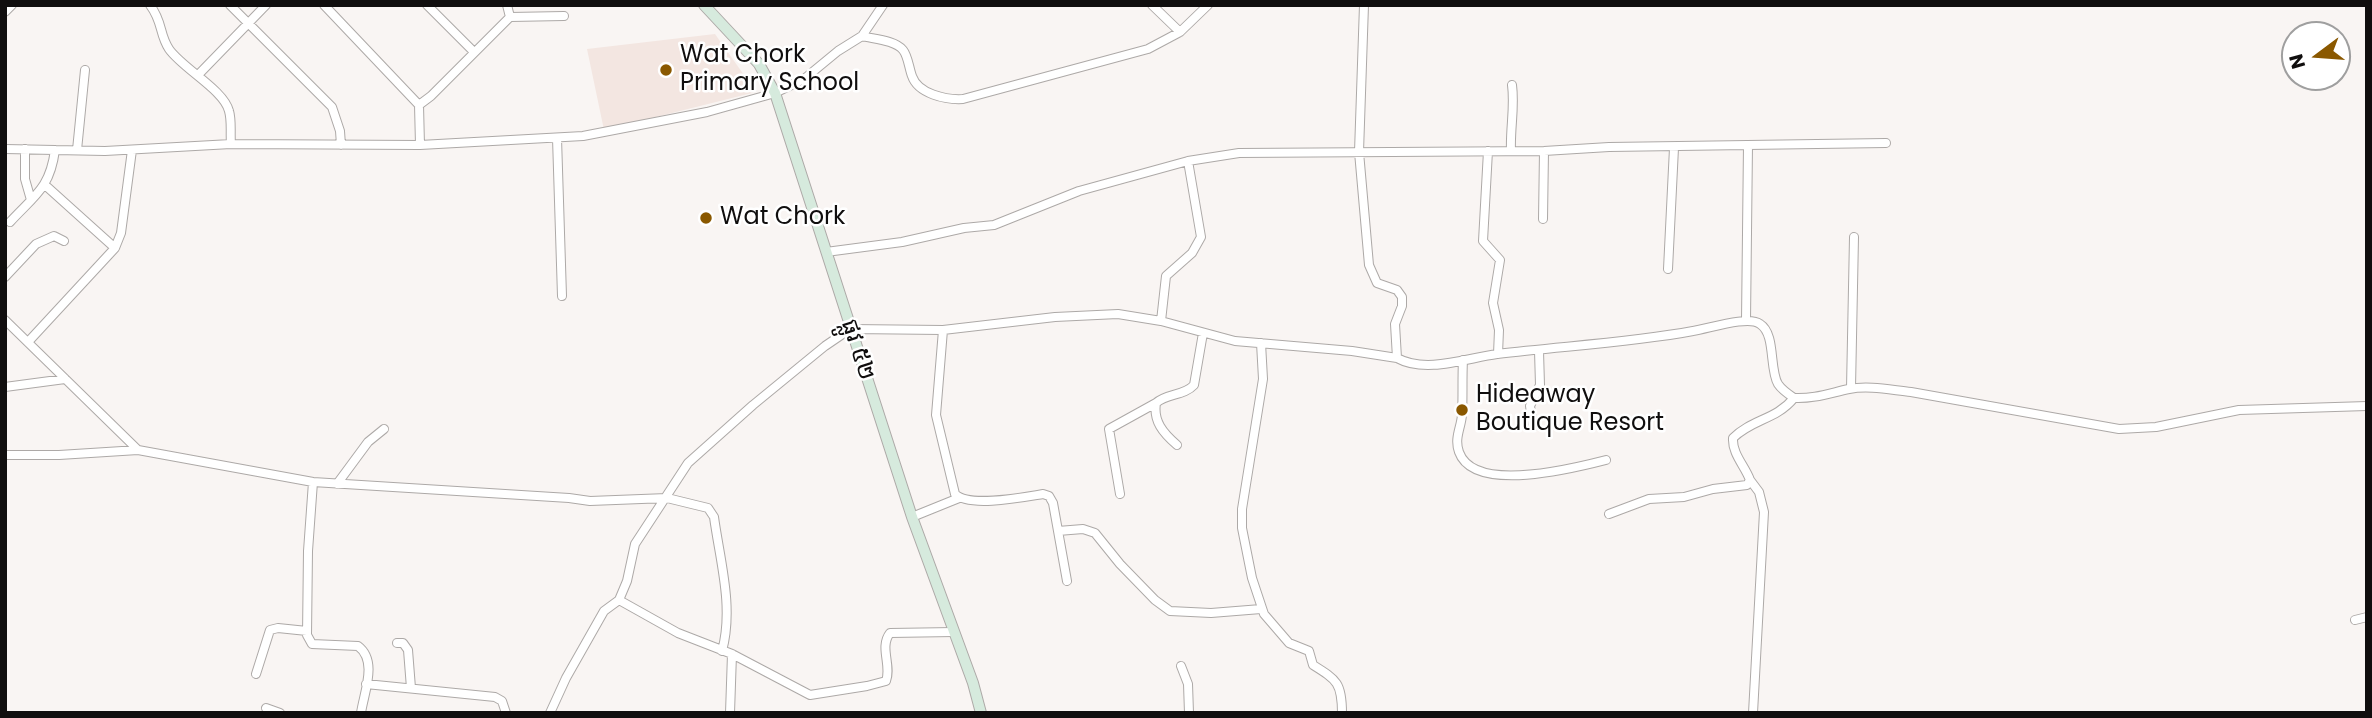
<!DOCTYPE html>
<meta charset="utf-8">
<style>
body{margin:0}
#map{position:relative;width:2372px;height:718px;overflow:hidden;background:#f9f5f3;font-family:Poppins,sans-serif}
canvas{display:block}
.frame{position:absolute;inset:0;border:7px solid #100e0e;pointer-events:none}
.north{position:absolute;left:2281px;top:21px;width:70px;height:70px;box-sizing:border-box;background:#fff;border:2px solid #9f9f9f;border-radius:50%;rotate:254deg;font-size:19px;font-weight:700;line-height:28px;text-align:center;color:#100e0e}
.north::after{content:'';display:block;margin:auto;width:24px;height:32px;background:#8a5800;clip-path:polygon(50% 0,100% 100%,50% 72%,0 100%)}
</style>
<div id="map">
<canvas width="2372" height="718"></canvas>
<div class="frame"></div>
<div class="north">N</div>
</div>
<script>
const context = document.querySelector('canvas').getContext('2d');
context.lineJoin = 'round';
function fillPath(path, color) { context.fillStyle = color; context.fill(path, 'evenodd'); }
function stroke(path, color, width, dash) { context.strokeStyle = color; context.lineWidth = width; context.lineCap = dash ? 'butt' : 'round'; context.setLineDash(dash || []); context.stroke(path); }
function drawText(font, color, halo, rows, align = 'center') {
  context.font = font + ' Poppins,"Noto Sans Khmer",sans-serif'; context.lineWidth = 5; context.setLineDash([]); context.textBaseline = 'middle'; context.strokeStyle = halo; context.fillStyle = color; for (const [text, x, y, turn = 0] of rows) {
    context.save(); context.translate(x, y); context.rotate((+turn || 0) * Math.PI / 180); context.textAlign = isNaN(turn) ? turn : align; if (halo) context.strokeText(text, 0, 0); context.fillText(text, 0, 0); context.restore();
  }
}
fillPath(new Path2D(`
 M715,34L756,92L604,130L587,49Z`), '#f3e6e1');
const street = new Path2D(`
 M150,5C163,22 159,34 169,49C182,68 224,90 229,111C232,121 230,134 231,144
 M230,5L332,107L340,131L341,145
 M324,5L419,105L420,145
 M427,5L474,52
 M507,5L510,17
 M1152,5L1180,32
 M1364,5L1359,152L1369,265L1377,283L1397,290L1402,297V306L1395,324L1397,358
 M5,12L12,5
 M862,36C873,39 895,40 903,50C908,56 909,68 912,76C918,94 946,100 963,99L1148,49L1180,32L1208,5
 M198,75L266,5
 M419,105L431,96L510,17L564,16
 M557,138L562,296
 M5,149L105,151L231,144L420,145L583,136L707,112L775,93L804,79L838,51L862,36L883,5
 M25,149V179L31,200
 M77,150L85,70
 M1488,151L1483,241L1500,260L1493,303L1499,330L1498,354
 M1511,151C1510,128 1515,107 1512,85
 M45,185L115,248
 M1543,219L1544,151
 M10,222C35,195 50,188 55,150
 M826,252L902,242L964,228L994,225L1079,191L1188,161L1239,153L1544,151L1609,147L1886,143
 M1668,269L1674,148
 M5,277L36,244L54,236L64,241
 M5,320L138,450L313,482L569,498L590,501L667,498L708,508L714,517C720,561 734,607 722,651
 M1746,320L1748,145
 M1161,321L1166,276L1192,253L1201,237L1188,161
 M943,330L936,415L955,494C969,508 1024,497 1043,494L1049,496L1053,503L1067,581
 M28,342L115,248L121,233L132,150
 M1261,343L1263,379L1242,509V528L1252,578L1264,614L1289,643L1309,651L1313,665C1337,680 1342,683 1342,713
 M1463,360C1462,378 1463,397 1462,415C1461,428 1454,438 1459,452C1474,494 1575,468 1606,460
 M5,387L65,379
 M1851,388L1854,237
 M1533,427L1530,406L1540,385L1539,351
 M1177,445C1163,433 1153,421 1156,403C1167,393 1184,396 1194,385L1203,333
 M5,455H59L138,450
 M1750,480L1759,492L1764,512L1753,713
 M313,482L308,551L307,635L312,644L358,646C378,661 364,692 361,713
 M337,484L368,442L384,429
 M1120,494L1109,429L1156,403
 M1609,514L1649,499L1684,497L1713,489L1747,485L1750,480C1745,466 1732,454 1733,438C1752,419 1776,420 1794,398
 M912,517L959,498
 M1058,531L1083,529L1095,533L1120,564L1155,600L1170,611L1211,613L1261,609
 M619,600L678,633L732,654L810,695L867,686L886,681C892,666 879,647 890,633L954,632
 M2355,620L2367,617
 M397,643H403L408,650L411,688
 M1181,666L1188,684L1189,713
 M256,674L270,630L278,628L307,631
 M366,684L495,697L502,701L506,713
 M266,708L280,713
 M550,713L566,678L604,611L619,600L627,581L635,544L688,463L753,405L825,346L850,329L943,330L1055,317L1118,314L1161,321L1235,341L1352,351L1397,358C1426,374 1467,358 1497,354C1562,346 1628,343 1693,331C1708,329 1748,315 1760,324C1776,334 1769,369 1778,384C1782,390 1788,394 1794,398C1814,399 1830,393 1849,389C1869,385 1891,390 1911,392L2119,429L2156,427L2239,410L2367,406
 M730,713L732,654`);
const secondary = new Path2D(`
 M704,5L759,64L775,93L912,517L973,683L981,713`);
stroke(street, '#ada9a7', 10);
stroke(secondary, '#ada9a7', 12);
stroke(street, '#fff', 8);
stroke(secondary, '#d6eadd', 10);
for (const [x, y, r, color] of [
 [666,70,7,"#8a5800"],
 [706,218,7,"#8a5800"],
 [1462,410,7,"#8a5800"]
]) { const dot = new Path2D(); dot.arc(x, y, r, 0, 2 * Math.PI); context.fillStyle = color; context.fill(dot); stroke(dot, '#fff', 2.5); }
drawText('24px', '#100e0e', '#fff', [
 ["Wat Chork",680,56],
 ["Primary School",680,84],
 ["Wat Chork",720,218],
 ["Hideaway",1476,396],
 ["Boutique Resort",1476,424]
], 'left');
drawText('24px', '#100e0e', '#fff', [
 ["ផ្លូវ ៥២",857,350,72]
]);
</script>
